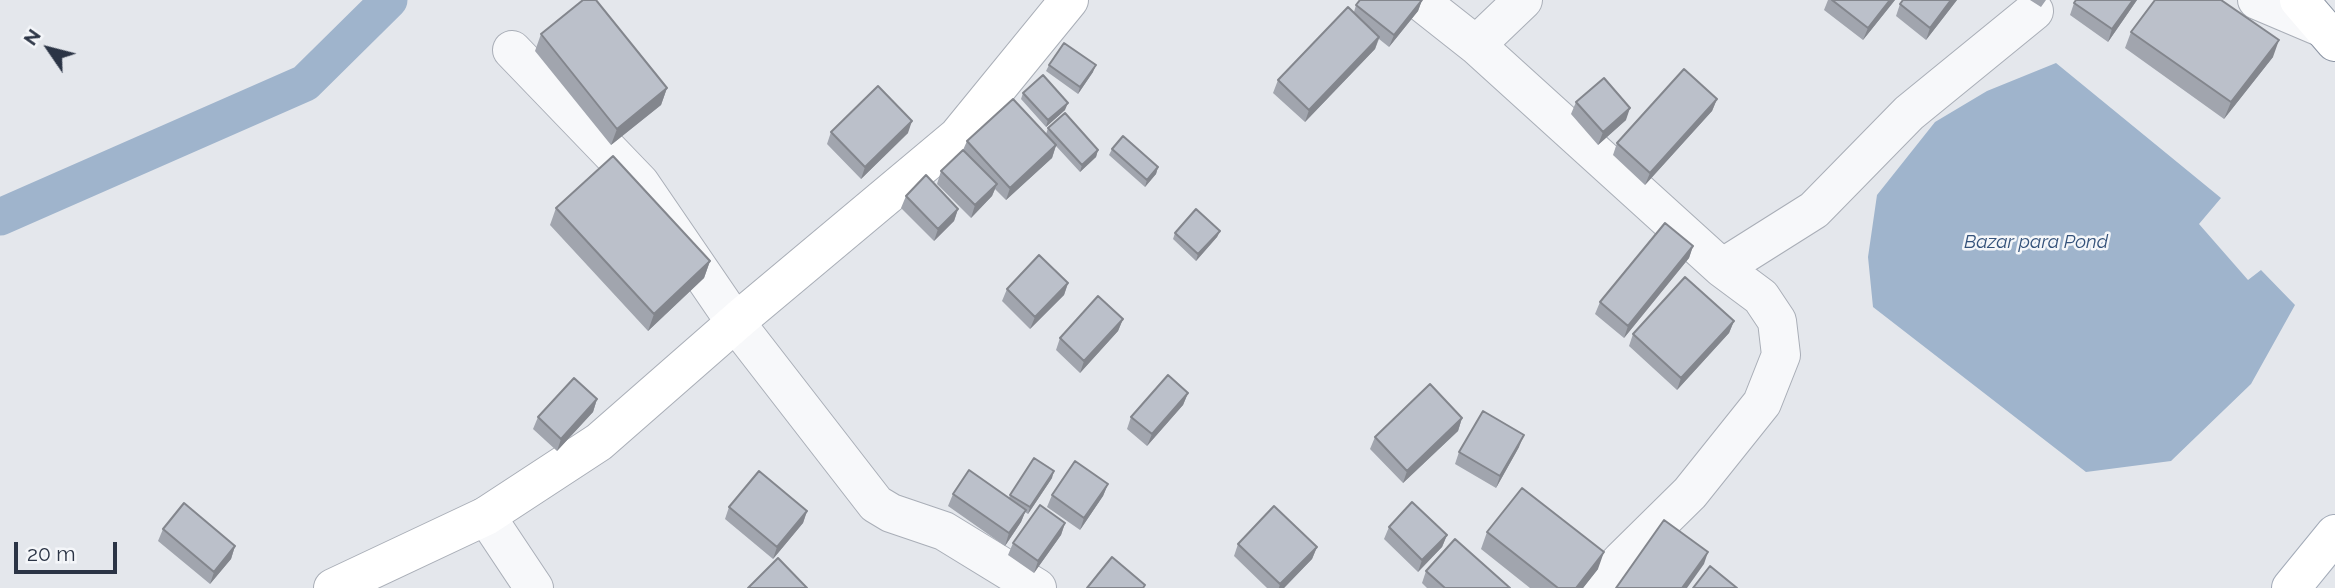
<!DOCTYPE html>
<style>
body{margin:0}
#map{position:relative;width:2335px;height:588px;overflow:hidden;background:#e4e7ec;font-family:Raleway,sans-serif}
canvas{display:block}
.north{position:absolute;left:14px;top:14px;width:70px;height:70px;-webkit-text-stroke:5px #f4f6f9;paint-order:stroke;rotate:305deg;font-size:19px;font-weight:700;line-height:28px;text-align:center;color:#2b3445}
.north::after{content:'';display:block;margin:auto;width:24px;height:32px;background:#2b3445;clip-path:polygon(50% 0,100% 100%,50% 72%,0 100%)}
.scale{position:absolute;left:14px;top:542px;width:103px;height:32px;box-sizing:border-box;border:4px solid #2b3445;border-top:0;padding-left:9px;font-size:21px;line-height:24px;white-space:nowrap;color:#2b3445;-webkit-text-stroke:5px #f4f6f9;paint-order:stroke}
</style>
<div id="map">
<canvas width="2335" height="588"></canvas>
<div class="north">N</div>
<div class="scale">20 m</div>
</div>
<script>
const context = document.querySelector('canvas').getContext('2d');
context.lineJoin = 'round';
function fillPath(path, color) { context.fillStyle = color; context.fill(path, 'evenodd'); }
function stroke(path, color, width, dash) { context.strokeStyle = color; context.lineWidth = width; context.lineCap = dash ? 'butt' : 'round'; context.setLineDash(dash || []); context.stroke(path); }
function drawText(font, color, halo, rows, align = 'center') {
  context.font = font + ' Raleway,sans-serif'; context.lineWidth = 5; context.setLineDash([]); context.textBaseline = 'middle'; context.strokeStyle = halo; context.fillStyle = color; for (const [text, x, y, turn = 0] of rows) {
    context.save(); context.translate(x, y); context.rotate((+turn || 0) * Math.PI / 180); context.textAlign = isNaN(turn) ? turn : align; if (halo) context.strokeText(text, 0, 0); context.fillText(text, 0, 0); context.restore();
  }
}
fillPath(new Path2D(`
 M2056,63L2221,198L2199,224L2248,280L2261,270L2295,305L2251,384L2171,461L2086,472L1873,307L1868,257L1877,195L1935,122L1987,91Z`), '#9fb4cc');
stroke(new Path2D(`
 M0,217L305,83L389,0`), '#9fb4cc', 37);
const street = new Path2D(`
 M1419,0L1476,45L1722,268L1814,210L1909,113L2034,11
 M2257,0L2323,28
 M1476,45L1523,0
 M512,50L640,183L735,322L876,504L891,513L944,531L1037,588
 M486,516L534,588
 M1596,588L1622,560L1690,493L1762,403L1781,355L1777,321L1761,297L1722,268`);
const secondary = new Path2D(`
 M333,588L486,516L599,442L743,316L958,136L1069,0`);
const primary = new Path2D(`
 M2291,588L2335,534`);
const highway = new Path2D(`
 M2299,0L2335,42`);
stroke(street, '#a9aeb7', 40);
stroke(secondary, '#a9aeb7', 40);
stroke(primary, '#a3abb8', 40);
stroke(highway, '#8b94a3', 40);
stroke(street, '#f7f8fa', 38);
stroke(secondary, '#fff', 38);
stroke(primary, '#fff', 38);
stroke(highway, '#fff', 38);
fillPath(new Path2D(`
 M1422,0L1418,11L1389,47L1379,39L1375,49L1305,122L1273,93L1278,80L1354,12L1356,5Z
 M1828,0H1895L1863,40L1824,10Z
 M1903,0H1957L1926,40L1896,16L1900,4Z
 M2030,0H2046L2041,7Z
 M2137,0L2108,42L2070,15L2074,3Z
 M2131,32L2273,57L2224,119L2125,48Z
 M541,34L667,88L661,105L611,145L535,51Z
 M1049,65L1093,72L1078,94L1046,71Z
 M1023,93L1065,110L1046,127L1021,99Z
 M1717,99L1712,111L1645,185L1613,155L1617,143Z
 M1576,102L1626,120L1598,145L1571,114Z
 M1048,128L1098,150L1096,157L1080,172L1056,146L1052,158L1006,200L995,189L992,196L971,218L937,184L941,171L963,150L967,141L1046,134Z
 M831,132L908,133L861,179L827,144Z
 M1112,149L1158,167L1156,174L1145,187L1109,155Z
 M906,196L958,209L954,221L934,241L901,208Z
 M556,208L710,261L704,278L648,331L550,225Z
 M1220,231L1217,237L1196,261L1173,239L1175,233Z
 M1693,246L1689,258L1624,338L1595,314L1600,302Z
 M1068,283L1064,295L1030,329L1002,301L1007,289Z
 M1123,319L1118,331L1080,373L1056,350L1060,338Z
 M1734,321L1729,333L1677,390L1629,346L1633,334Z
 M1188,393L1183,405L1147,446L1127,429L1131,417Z
 M597,399L593,412L557,451L533,429L538,417Z
 M1462,418L1458,431L1403,483L1370,449L1375,437Z
 M1519,447L1496,488L1455,464L1459,452Z
 M1052,478L1028,514L1025,512L1021,522L1005,546L948,506L953,494L1009,498L1010,495Z
 M1108,484L1103,496L1080,530L1047,507L1052,495Z
 M729,507L807,511L803,523L773,559L725,519Z
 M1065,523L1061,535L1034,573L1008,555L1013,543Z
 M1389,527L1447,535L1442,547L1418,572L1384,539Z
 M163,529L235,546L231,559L210,584L158,541Z
 M1487,532L1598,569L1583,588H1530L1481,549Z
 M1238,544L1317,547L1312,559L1284,588H1267L1234,556Z
 M1426,571L1510,588H1427L1422,583Z`), '#a1a5ae');
fillPath(new Path2D(`
 M1422,0L1418,11L1389,47L1394,35Z
 M1890,0H1895L1863,40L1868,28Z
 M1951,0H1957L1926,40L1930,28Z
 M2133,0H2137L2108,42L2112,29Z
 M1379,37L1375,49L1305,122L1309,110Z
 M2279,40L2273,57L2224,119L2231,102Z
 M1096,65L1093,72L1078,94L1080,87Z
 M667,88L661,105L611,145L617,129Z
 M1717,99L1712,111L1645,185L1650,173Z
 M1068,103L1065,110L1046,127L1048,120Z
 M1630,108L1626,120L1598,145L1603,132Z
 M912,121L908,133L861,179L865,167Z
 M1056,145L1052,158L1006,200L1010,188Z
 M1098,150L1096,157L1080,172L1082,165Z
 M1158,167L1156,174L1145,187L1147,180Z
 M997,184L992,196L971,218L975,205Z
 M958,209L954,221L934,241L938,229Z
 M1220,231L1217,237L1196,261L1198,254Z
 M1693,246L1689,258L1624,338L1628,326Z
 M710,261L704,278L648,331L654,314Z
 M1068,283L1064,295L1030,329L1035,317Z
 M1123,319L1118,331L1080,373L1084,361Z
 M1734,321L1729,333L1677,390L1681,378Z
 M1188,393L1183,405L1147,446L1152,434Z
 M597,399L593,412L557,451L561,439Z
 M1462,418L1458,431L1403,483L1407,471Z
 M1524,435L1519,447L1496,488L1500,476Z
 M1054,471L1052,478L1028,514L1030,507Z
 M1108,484L1103,496L1080,530L1084,518Z
 M1026,510L1021,522L1005,546L1009,533Z
 M807,511L803,523L773,559L777,547Z
 M1065,523L1061,535L1034,573L1038,561Z
 M1447,535L1442,547L1418,572L1422,560Z
 M235,546L231,559L210,584L214,572Z
 M1317,547L1312,559L1284,588H1279L1280,584Z
 M1604,552L1598,569L1583,588H1576Z
 M1708,552L1704,564L1687,588H1682Z`), '#83868d');
const building = new Path2D(`
 M583,0H596L667,88L617,129L541,34Z
 M1360,0H1422L1394,35L1356,5Z
 M1832,0H1890L1868,28Z
 M1903,0H1951L1930,28L1900,4Z
 M2076,0H2133L2112,29L2074,3Z
 M2155,0H2221L2279,40L2231,102L2131,32Z
 M1348,7L1379,37L1309,110L1278,80Z
 M1064,43L1096,65L1080,87L1049,65Z
 M1684,69L1717,99L1650,173L1617,143Z
 M1043,75L1068,103L1048,120L1023,93Z
 M1604,78L1630,108L1603,132L1576,102Z
 M878,86L912,121L865,167L831,132Z
 M1013,99L1056,145L1010,188L967,141Z
 M1065,113L1098,150L1082,165L1048,128Z
 M1123,136L1158,167L1147,180L1112,149Z
 M963,150L997,184L975,205L941,171Z
 M613,156L710,261L654,314L556,208Z
 M926,175L958,209L938,229L906,196Z
 M1196,209L1220,231L1198,254L1175,233Z
 M1665,223L1693,246L1628,326L1600,302Z
 M1039,255L1068,283L1035,317L1007,289Z
 M1685,277L1734,321L1681,378L1633,334Z
 M1098,296L1123,319L1084,361L1060,338Z
 M1168,375L1188,393L1152,434L1131,417Z
 M574,378L597,399L561,439L538,417Z
 M1430,384L1462,418L1407,471L1375,437Z
 M1483,411L1524,435L1500,476L1459,452Z
 M1034,458L1054,471L1030,507L1010,495Z
 M1075,461L1108,484L1084,518L1052,495Z
 M969,470L1026,510L1009,533L953,494Z
 M759,471L807,511L777,547L729,507Z
 M1522,488L1604,552L1576,588H1558L1487,532Z
 M1412,502L1447,535L1422,560L1389,527Z
 M184,503L235,546L214,572L163,529Z
 M1040,505L1065,523L1038,561L1013,543Z
 M1274,506L1317,547L1280,584L1238,544Z
 M1664,520L1708,552L1682,588H1616Z
 M1455,539L1510,588H1445L1426,571Z
 M1112,557L1145,585L1143,588H1087Z
 M778,558L807,588H748Z
 M1710,566L1737,588H1693Z`);
fillPath(building, '#bbc0ca');
stroke(building, '#83868d', 2);
drawText('italic 19px', '#34527a', '#f4f6f9', [
 ["Bazar para Pond",2036,242]
]);
</script>
